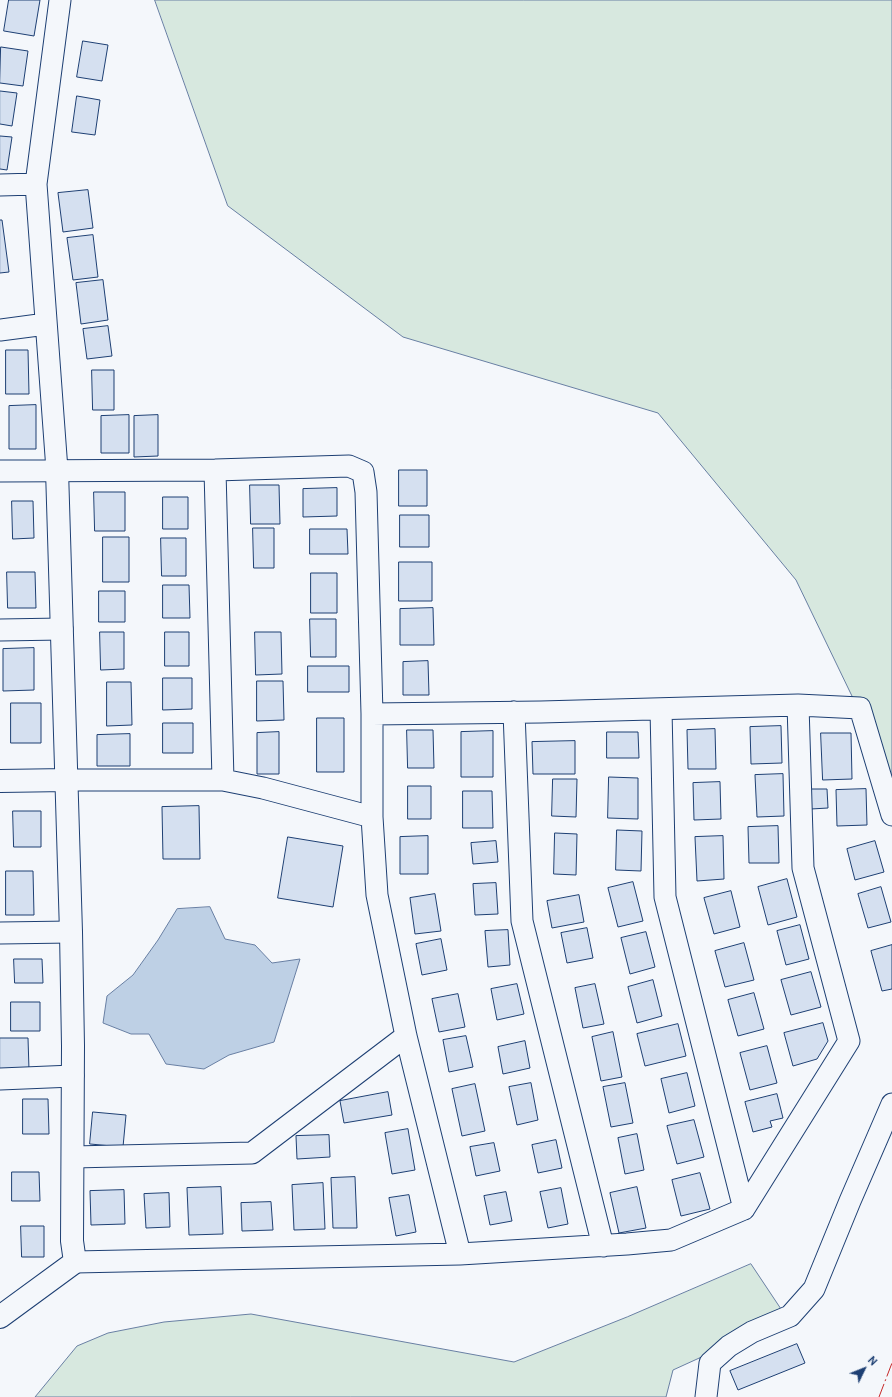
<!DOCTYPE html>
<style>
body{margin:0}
#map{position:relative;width:892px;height:1397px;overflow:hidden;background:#f4f7fb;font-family:Cabin,sans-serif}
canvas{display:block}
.north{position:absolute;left:844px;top:1349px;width:40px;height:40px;-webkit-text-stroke:3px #f4f7fb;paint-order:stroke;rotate:47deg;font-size:11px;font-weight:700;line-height:16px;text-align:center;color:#1d3f73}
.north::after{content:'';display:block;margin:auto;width:14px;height:18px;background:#1d3f73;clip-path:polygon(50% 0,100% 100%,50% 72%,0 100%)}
</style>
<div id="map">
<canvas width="892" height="1397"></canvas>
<div class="north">N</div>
</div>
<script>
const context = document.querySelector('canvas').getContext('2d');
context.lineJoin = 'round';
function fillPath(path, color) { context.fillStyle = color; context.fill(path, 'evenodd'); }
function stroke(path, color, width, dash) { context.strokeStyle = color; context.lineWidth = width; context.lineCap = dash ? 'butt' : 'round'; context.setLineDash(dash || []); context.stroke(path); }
const green = new Path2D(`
 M155,0H892V779L796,580L658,413L403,337L228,206Z
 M751,1264L787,1318L673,1370L666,1397H35L77,1346L108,1333L164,1322L251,1314L514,1362L627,1317Z`);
fillPath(green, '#d7e8df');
stroke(green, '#687fa3', 1);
const water = new Path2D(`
 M210,907L225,939L255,945L272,963L300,959L274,1042L229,1055L204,1069L166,1064L149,1034H131L103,1023L107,996L133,975L158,940L177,909Z`);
fillPath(water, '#bed0e5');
stroke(water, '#687fa3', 1);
const building = new Path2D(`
 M9,0H40L34,36L4,31Z
 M83,41L108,45L102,81L77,77Z
 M1,47L28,51L23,86L0,83Z
 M0,91L17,93L12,126L0,124Z
 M77,96L100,100L95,135L72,132Z
 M0,136L12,137L7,170L0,169Z
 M88,190L93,228L63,232L58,193Z
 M0,220H2L9,272L0,273Z
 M93,235L98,277L73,280L67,238Z
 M103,280L108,320L81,324L76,283Z
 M108,326L112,356L87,359L83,329Z
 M6,350H28L29,394H6Z
 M92,370H114V410H93Z
 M36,405V449H9V406Z
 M129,415V453H101V416Z
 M158,415V456L134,457V416Z
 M399,470H427V506H399Z
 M250,485H279L280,524H251Z
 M337,488V516L303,517V489Z
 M94,492H125V531H95Z
 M163,497H188V529H163Z
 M12,501H33L34,538L13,539Z
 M400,515H429V547H400Z
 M253,528H274V568H254Z
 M310,529H347L348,554H310Z
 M103,537H129V582H103Z
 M161,538H186V576H162Z
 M399,562H432V601H399Z
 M7,572H35L36,608H8Z
 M311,573H337V613H311Z
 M163,585H189L190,618H163Z
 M99,591H125V622H99Z
 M433,608L434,645H400V609Z
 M310,619H336V657H311Z
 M100,632H124V669L101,670Z
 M165,632H189V666H165Z
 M255,632H281L282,674L256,675Z
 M34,648V690L3,691V649Z
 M428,661L429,695H403V662Z
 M308,666H349V692H308Z
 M163,678H192V709L163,710Z
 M257,681H283L284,720L257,721Z
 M107,682H131L132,725L107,726Z
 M11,703H41V743H11Z
 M317,718H344V772H317Z
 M163,723H193V753H163Z
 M781,726L782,763L751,764L750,727Z
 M715,729L716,769H688L687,730Z
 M407,730H433L434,768H408Z
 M493,731V777H461V732Z
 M279,732V774H257V733Z
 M607,732H638L639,758H607Z
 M821,733H851L852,779L823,780Z
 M130,734V766H97V735Z
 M575,741V774H533L532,742Z
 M783,774L784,816L757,817L755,775Z
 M609,777L638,778V819L608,818Z
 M553,779H577L576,817L552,816Z
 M720,782L721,819L694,820L693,783Z
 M408,786H431V819H408Z
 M810,789H827L828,808L811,809Z
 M866,789L867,825L837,826L836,790Z
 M463,791H492L493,828H463Z
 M199,806L200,859H163L162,807Z
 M13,811H41V847H14Z
 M778,826L779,863H749L748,827Z
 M617,830L642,831L641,871L616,870Z
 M555,833L577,834L576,875L554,874Z
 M428,836V874H400V837Z
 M723,836L724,879L697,881L695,837Z
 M288,837L343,846L333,907L278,898Z
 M496,841L498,862L473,864L471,843Z
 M875,841L884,872L855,880L847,849Z
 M6,871H33L34,915H6Z
 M787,879L797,917L768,925L758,887Z
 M633,882L643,921L618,927L608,888Z
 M496,883L498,914L475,915L473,884Z
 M881,887L891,922L868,928L858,894Z
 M731,891L740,927L714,934L704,898Z
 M435,894L441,931L415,934L410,898Z
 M579,895L584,922L552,928L547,901Z
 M800,925L809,959L786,965L777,931Z
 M587,928L593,958L567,963L561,933Z
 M508,930L510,965L488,967L485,931Z
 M646,932L655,967L630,974L621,938Z
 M441,939L447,970L422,975L416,944Z
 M744,943L754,980L725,987L715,951Z
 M892,945V989L882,991L871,951Z
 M14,959H42L43,983H15Z
 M811,972L821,1007L791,1015L781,980Z
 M653,980L662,1016L637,1023L628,987Z
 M517,984L524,1014L497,1020L491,989Z
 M595,984L604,1024L583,1028L575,988Z
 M754,993L764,1029L738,1036L728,1000Z
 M458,994L465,1027L439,1032L432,999Z
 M11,1002H40V1031H11Z
 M823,1023L828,1041L817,1059L793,1066L784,1033Z
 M678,1024L686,1056L645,1066L637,1034Z
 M613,1032L622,1077L601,1081L592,1037Z
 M466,1036L473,1067L449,1072L443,1040Z
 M0,1038H28L29,1070H0Z
 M525,1041L530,1068L503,1074L498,1047Z
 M767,1046L777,1083L750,1090L740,1053Z
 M687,1073L695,1106L669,1113L661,1079Z
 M531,1083L538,1120L517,1125L509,1087Z
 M625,1083L633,1123L611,1127L603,1087Z
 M475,1084L485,1131L462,1136L452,1089Z
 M388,1092L392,1115L344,1123L340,1101Z
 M777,1094L783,1118L770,1121L772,1127L753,1132L745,1102Z
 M23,1099H48L49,1134H23Z
 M93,1112L126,1115L123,1147L90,1144Z
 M694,1120L704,1157L677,1164L667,1126Z
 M408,1129L415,1170L392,1174L385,1133Z
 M637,1134L644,1170L625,1174L618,1138Z
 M329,1135L330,1157L297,1159L296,1136Z
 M556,1140L562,1168L538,1173L532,1145Z
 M494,1143L500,1171L476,1176L470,1147Z
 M12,1172H39L40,1201H12Z
 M700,1173L710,1209L681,1216L672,1180Z
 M355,1177L357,1228H333L331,1178Z
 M323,1183L325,1229L294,1230L292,1185Z
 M221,1187L223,1234L189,1235L187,1188Z
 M637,1187L646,1228L619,1233L610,1193Z
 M561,1188L568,1224L548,1228L540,1192Z
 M124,1190L125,1224L91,1225L90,1191Z
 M506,1192L512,1221L490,1225L484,1196Z
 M169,1193L170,1227L146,1228L144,1194Z
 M409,1195L416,1232L396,1236L389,1198Z
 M271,1202L273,1230L242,1231L241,1203Z
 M21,1226H44V1257H22Z
 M797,1344L805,1363L738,1390L730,1371Z`);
fillPath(building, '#d5e0f0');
stroke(building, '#1d3f73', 1);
const street = new Path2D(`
 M0,185L36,184
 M0,330L46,324
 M57,470L36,184L60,0
 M215,470L223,780
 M0,471L215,470L349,466L363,472L366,492L372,714V817L377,895L406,1036L460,1254
 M0,630L62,629
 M798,705L860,708L892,815
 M661,709L665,897L744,1209
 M514,712L522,921L603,1246
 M66,780H223L263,788L372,817
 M0,933L71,932
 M0,1079L73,1076
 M73,1157L252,1153L406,1036
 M75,1262L460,1254L627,1244L671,1240L744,1209L849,1041L803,868L798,705L541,712L372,714
 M706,1397L710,1363L729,1346L752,1332L790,1316L814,1289L850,1201L892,1104`);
const secondary = new Path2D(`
 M0,781L66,780
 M0,1317L75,1262L72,1241L73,1046L71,932L57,470`);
stroke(street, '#1d3f73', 23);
stroke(secondary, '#1d3f73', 24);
stroke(street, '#f4f7fb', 21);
stroke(secondary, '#f4f7fb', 22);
stroke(new Path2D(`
 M879,1397L892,1363`), '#c62828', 1, [14, 3, 2, 3]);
</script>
